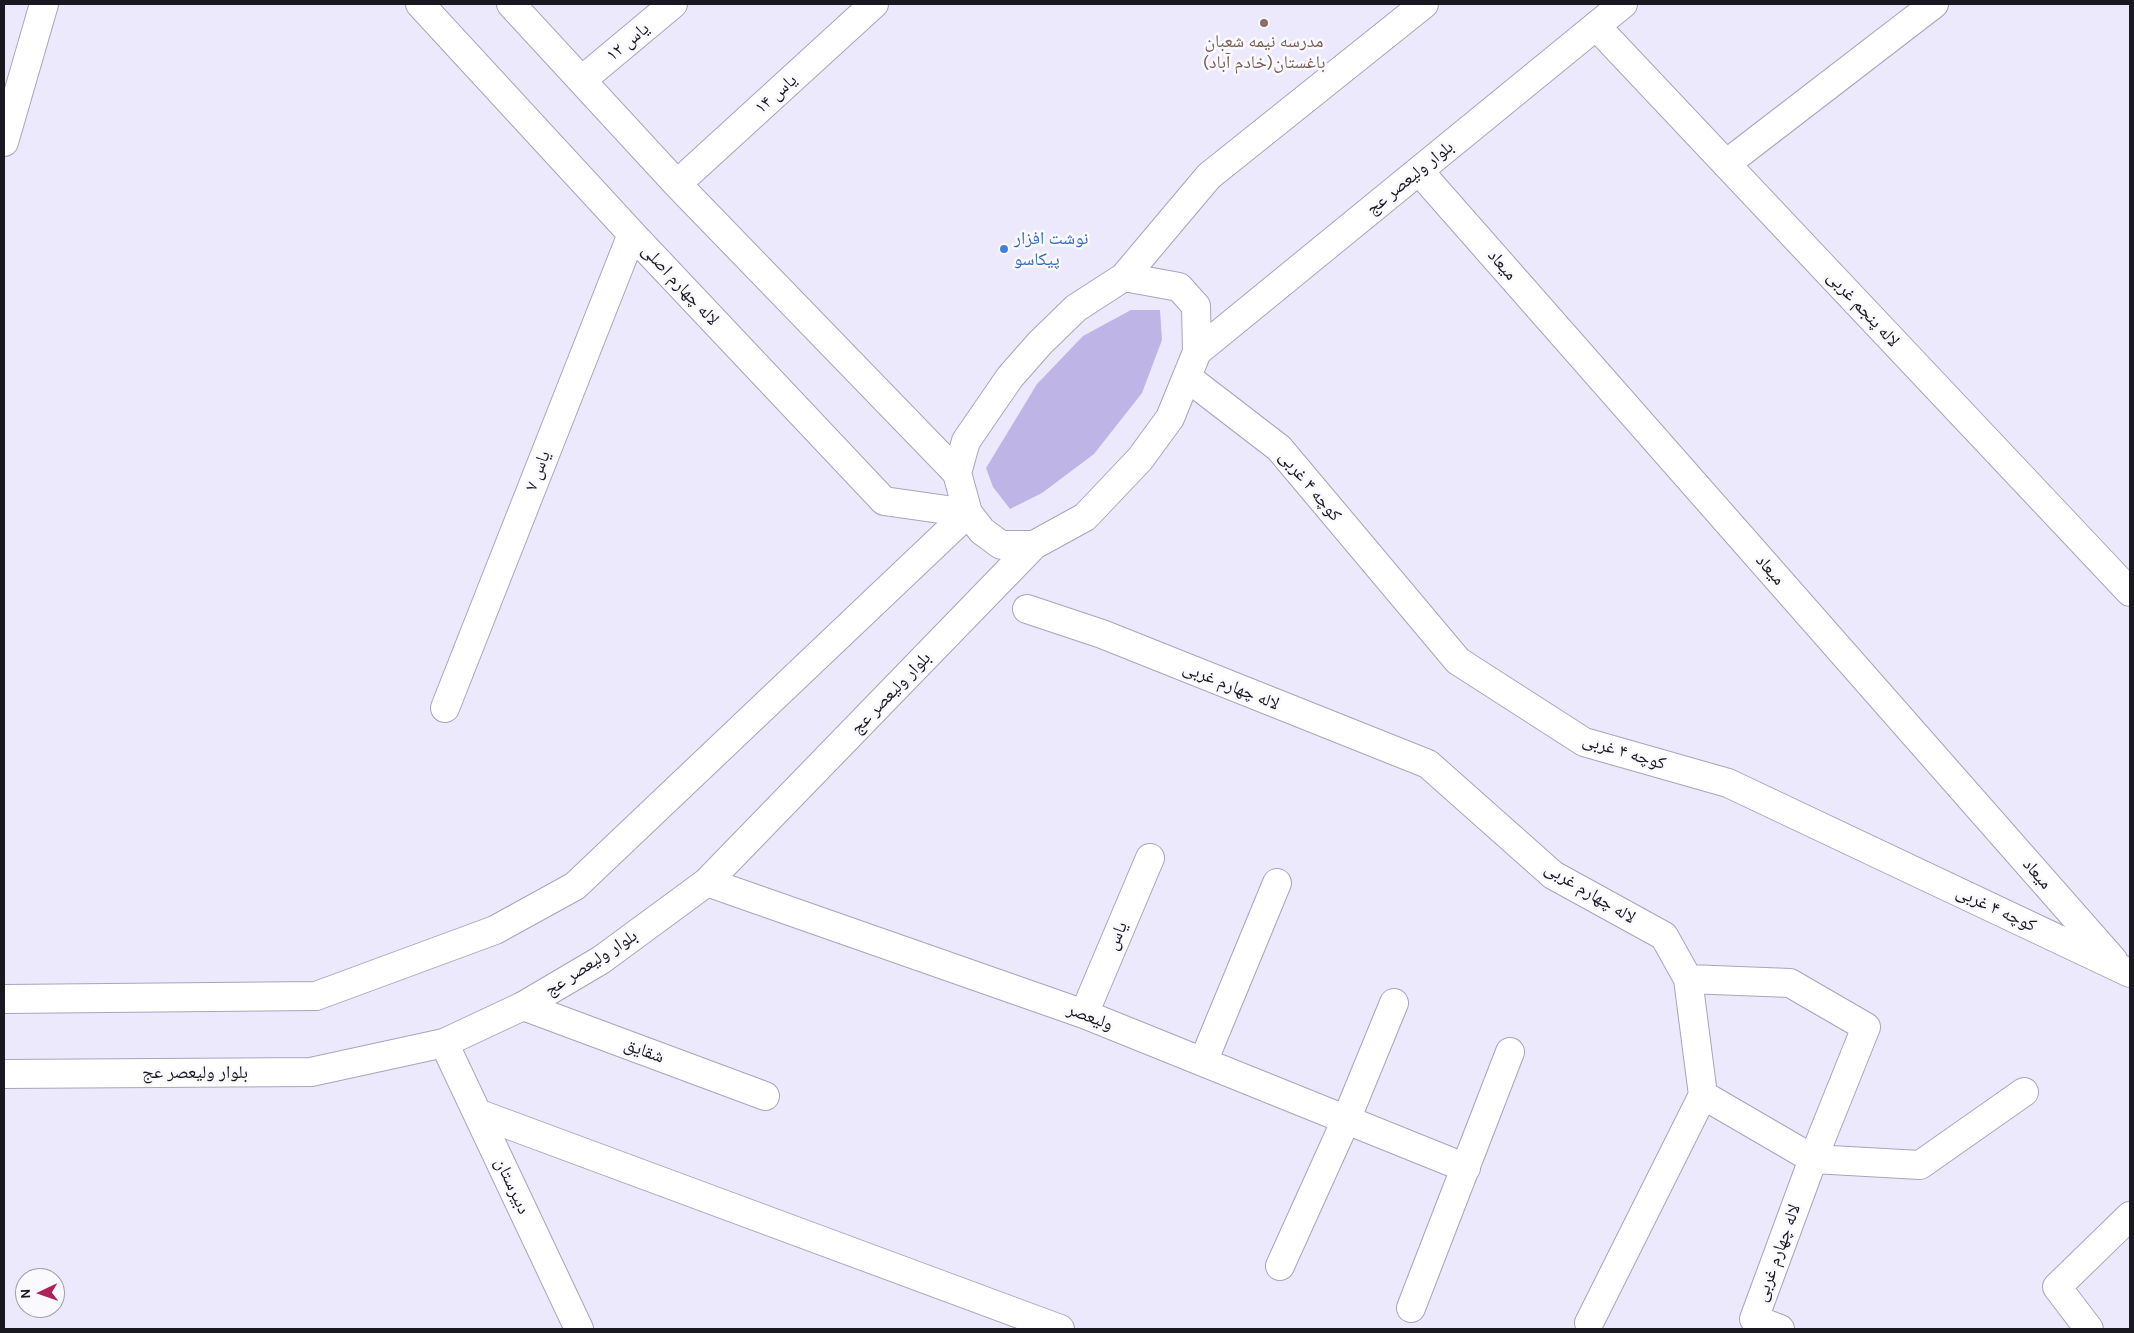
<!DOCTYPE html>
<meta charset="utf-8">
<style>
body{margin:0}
#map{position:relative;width:2134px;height:1333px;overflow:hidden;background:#ede9fd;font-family:Karla,sans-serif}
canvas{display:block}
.frame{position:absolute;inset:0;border:5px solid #19171f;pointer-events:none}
.north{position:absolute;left:15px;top:1268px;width:50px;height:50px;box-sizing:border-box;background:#faf9fe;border:1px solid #a09fa5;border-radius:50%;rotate:267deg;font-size:14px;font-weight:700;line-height:20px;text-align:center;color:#19171f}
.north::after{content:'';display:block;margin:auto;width:18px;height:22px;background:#af215a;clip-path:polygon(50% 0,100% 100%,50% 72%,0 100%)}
</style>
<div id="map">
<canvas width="2134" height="1333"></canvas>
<div class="frame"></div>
<div class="north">N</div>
</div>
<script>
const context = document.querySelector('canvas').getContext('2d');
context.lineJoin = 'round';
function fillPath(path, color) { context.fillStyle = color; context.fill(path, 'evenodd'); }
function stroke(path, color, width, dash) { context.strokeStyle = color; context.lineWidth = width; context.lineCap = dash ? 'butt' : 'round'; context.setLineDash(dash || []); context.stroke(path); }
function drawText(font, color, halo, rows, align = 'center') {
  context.font = font + ' Karla,"Noto Naskh Arabic",sans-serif'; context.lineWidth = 5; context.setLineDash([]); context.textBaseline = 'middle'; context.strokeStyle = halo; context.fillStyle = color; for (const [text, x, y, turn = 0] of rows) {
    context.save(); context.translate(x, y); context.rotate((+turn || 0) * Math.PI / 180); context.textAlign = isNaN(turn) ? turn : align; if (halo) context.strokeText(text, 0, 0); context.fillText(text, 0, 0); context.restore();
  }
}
fillPath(new Path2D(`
 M1131,310H1160L1162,340L1142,393L1094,454L1042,493L1010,509L993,487L986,468L1037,384L1083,336Z`), '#bfb4e6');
const minor = new Path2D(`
 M420,4L632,234L884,501L968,513
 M511,4L677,184L957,473
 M1596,26L2130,592
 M582,80L673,4
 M4,142L44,4
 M1726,164L1934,4
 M1419,171L2113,960
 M677,184L874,4
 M1188,378L1279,448L1458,661L1584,742L1728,783L2130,973
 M1027,609L1102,634L1428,764L1553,875L1664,936L1688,979L1703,1095L1813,1159L1754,1319L1780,1329
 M445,708L632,234
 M707,882L1084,1014L1466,1168
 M1688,979L1790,983L1866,1027L1813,1159L1920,1165L2024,1092
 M523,1006L765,1096
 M1084,1014L1150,858
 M444,1043L579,1329
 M1203,1062L1277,883
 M477,1113L1060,1329
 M1280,1266L1346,1120L1394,1003
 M1411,1308L1510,1052
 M1589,1323L1703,1095
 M2089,1329L2057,1287L2130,1216`);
const major = new Path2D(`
 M1124,277L1179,287L1196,306L1197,352L1170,418L1140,459L1085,517L1034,545H1001L982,531L968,513L957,473L966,441L1010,377L1040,343L1076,308L1124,277L1209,176L1424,4
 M1197,352L1623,4
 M4,999L316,996L495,930L575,886L968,513
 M4,1074L311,1072L444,1043L523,1006L601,960L707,882L1034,545`);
stroke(minor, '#a9a4bb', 30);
stroke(major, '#a9a4bb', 30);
stroke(minor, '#fff', 28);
stroke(major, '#fff', 28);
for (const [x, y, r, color] of [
 [1264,23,5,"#8d6e63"],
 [1004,249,5,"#3f7fe0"]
]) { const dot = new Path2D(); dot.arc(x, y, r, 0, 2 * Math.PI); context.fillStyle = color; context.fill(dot); stroke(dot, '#faf9fe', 2); }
drawText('18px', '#19171f', '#faf9fe', [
 ["یاس ۱۲",628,42,-40],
 ["یاس ۱۴",776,94,-42],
 ["بلوار ولیعصر عج",1410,178,-39],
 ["میعاد",1502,265,49],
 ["لاله چهارم اصلی",680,285,47],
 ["لاله پنجم غربی",1863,309,47],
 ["یاس ۷",538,471,-69],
 ["کوچه ۴ غربی",1310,486,50],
 ["میعاد",1770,570,49],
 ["لاله چهارم غربی",1231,686,22],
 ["بلوار ولیعصر عج",891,693,-46],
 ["کوچه ۴ غربی",1624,752,17],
 ["میعاد",2037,874,49],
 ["لاله چهارم غربی",1590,893,31],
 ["کوچه ۴ غربی",1996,909,25],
 ["یاس",1117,936,-67],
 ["بلوار ولیعصر عج",591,963,-33],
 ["ولیعصر",1090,1017,21],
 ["شقایق",644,1051,20],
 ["بلوار ولیعصر عج",195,1073],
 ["دبیرستان",512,1186,65],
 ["لاله چهارم غربی",1778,1253,-70]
]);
drawText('18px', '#785e54', '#faf9fe', [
 ["مدرسه نیمه شعبان",1264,42],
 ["باغستان(خادم آباد)",1264,63]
]);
drawText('18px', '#366cbe', '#faf9fe', [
 ["نوشت افزار",1014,239],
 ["پیکاسو",1014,260]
], 'left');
</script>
